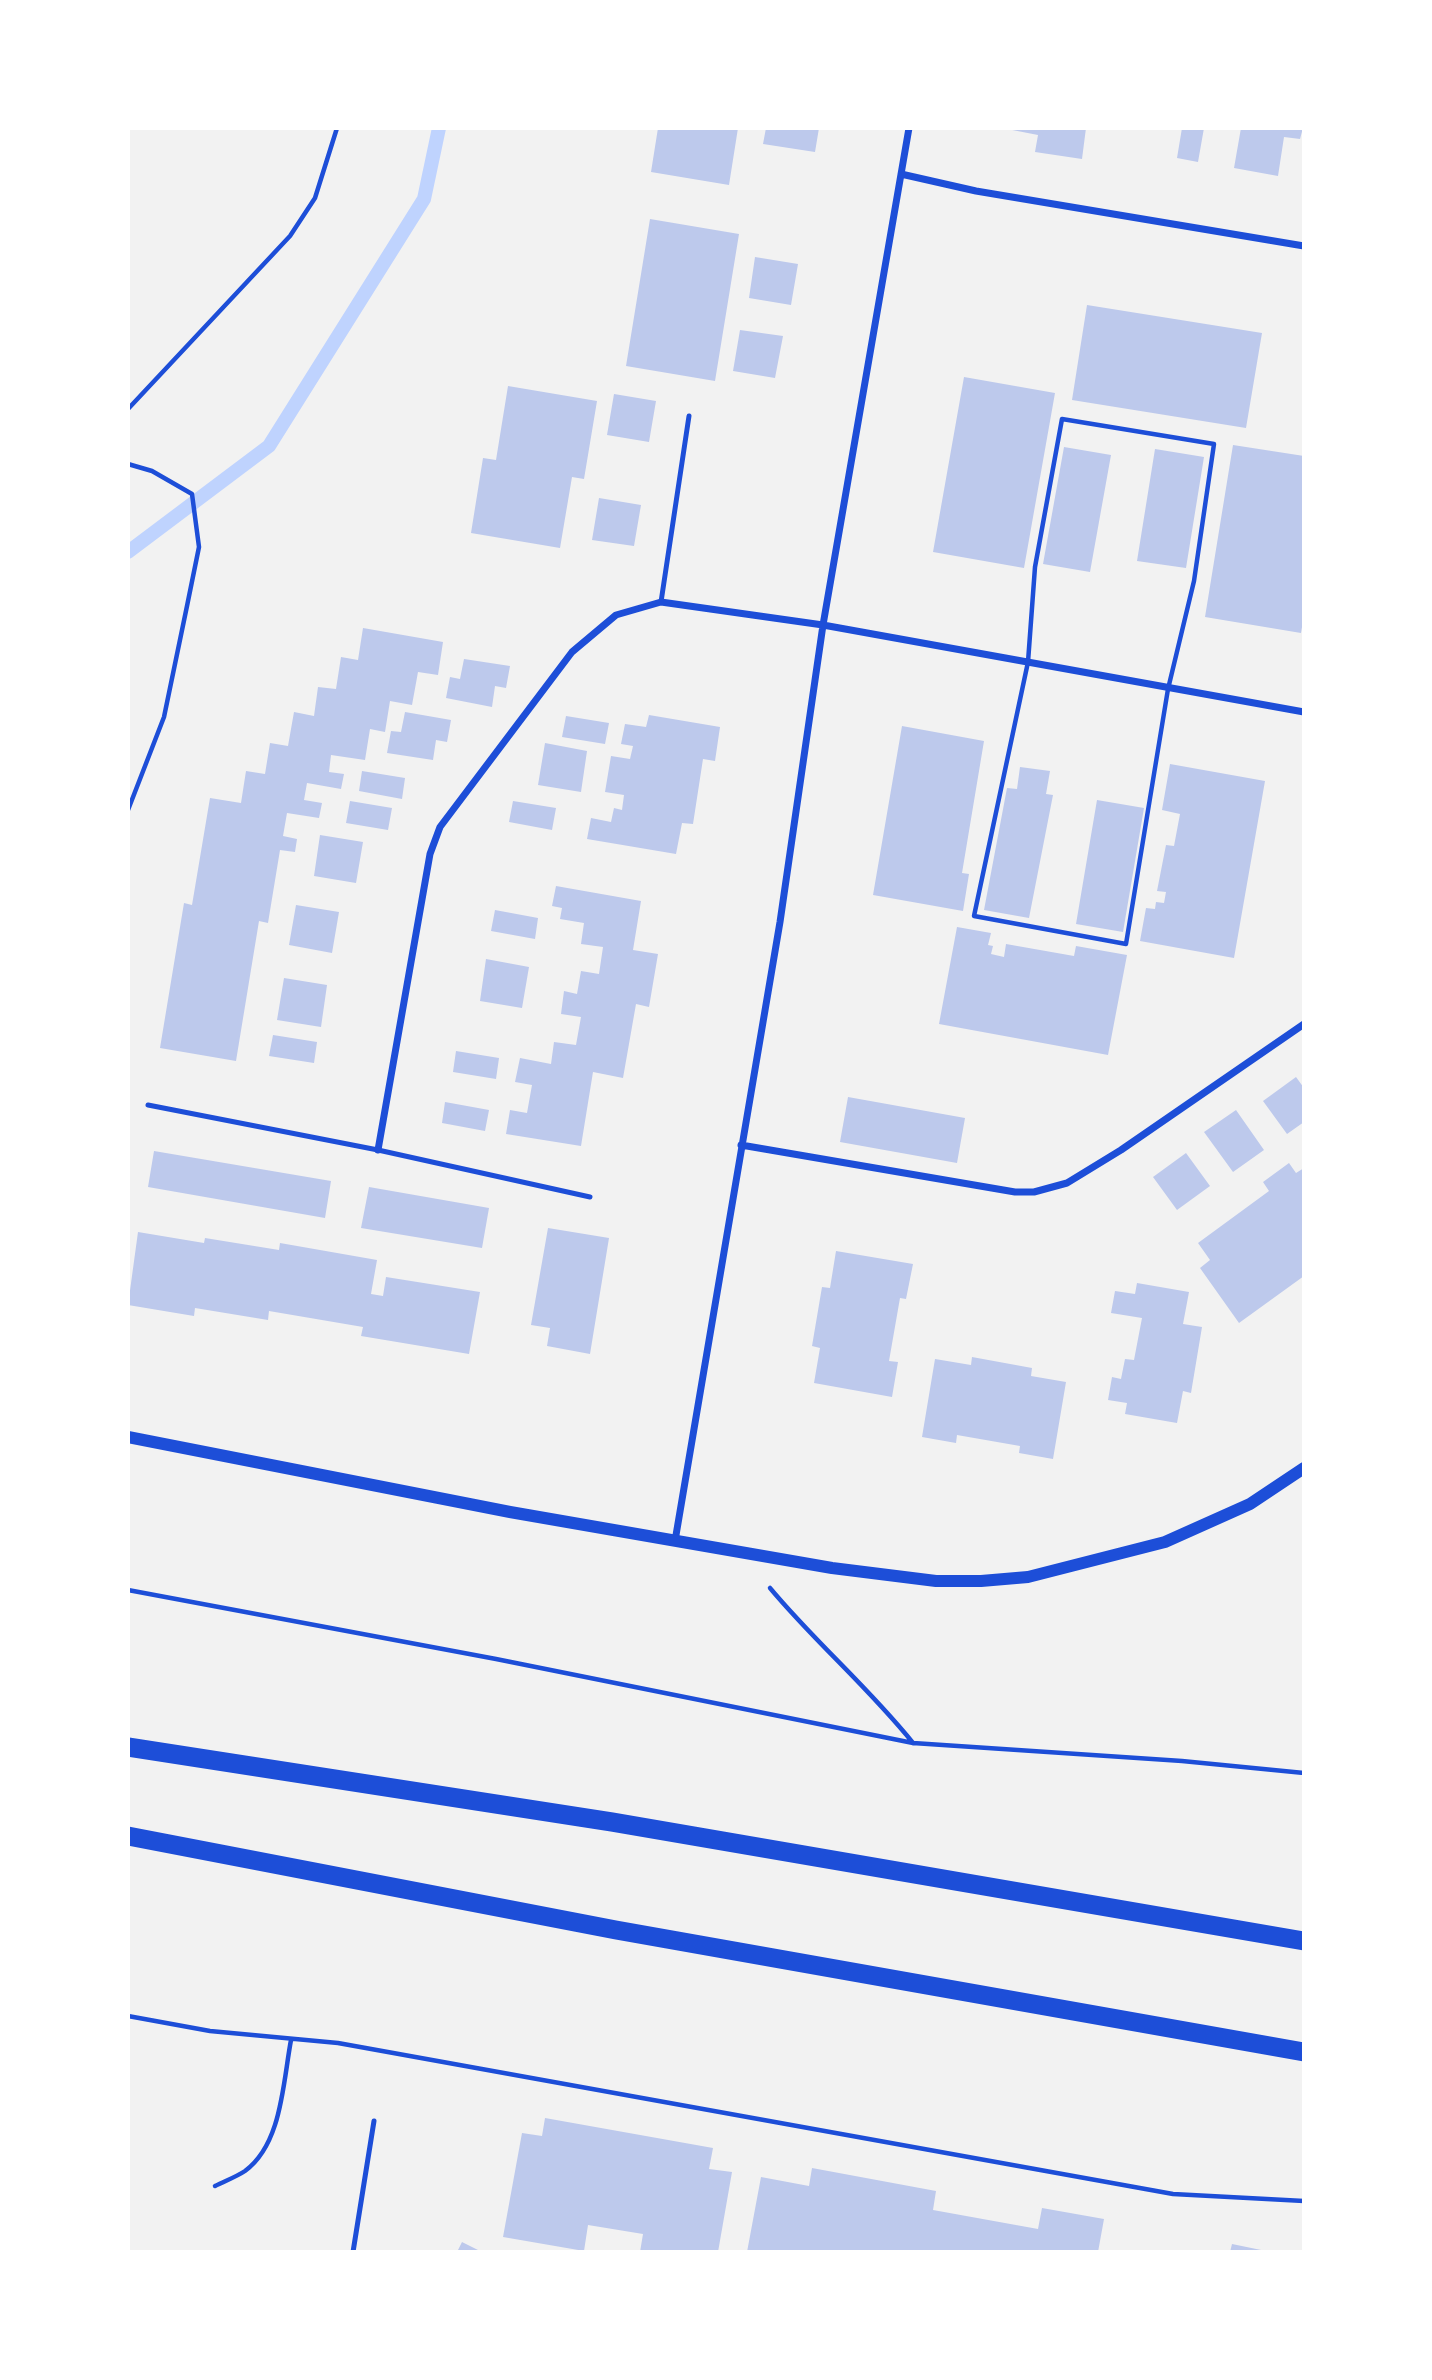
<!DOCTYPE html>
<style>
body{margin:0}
#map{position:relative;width:1432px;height:2380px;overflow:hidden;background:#f2f2f2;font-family:Poppins,sans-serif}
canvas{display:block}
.frame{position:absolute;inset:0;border:130px solid #fff;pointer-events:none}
</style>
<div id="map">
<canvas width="1432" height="2380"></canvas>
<div class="frame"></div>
</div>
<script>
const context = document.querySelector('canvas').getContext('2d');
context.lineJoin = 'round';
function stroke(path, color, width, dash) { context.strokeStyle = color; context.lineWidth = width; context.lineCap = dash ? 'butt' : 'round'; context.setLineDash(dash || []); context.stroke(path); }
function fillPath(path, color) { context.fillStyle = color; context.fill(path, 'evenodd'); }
stroke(new Path2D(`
 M128,552L269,446L424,199L439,128`), '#bfd3fe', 14);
fillPath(new Path2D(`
 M658,128H738L729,185L651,172Z
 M766,128H819L815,152L763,144Z
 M1002,128H1086L1082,159L1035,152L1038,135Z
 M1182,128H1204L1198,162L1177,158Z
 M1241,128H1303L1300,139L1284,137L1278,176L1234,168Z
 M650,219L739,234L715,381L626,366Z
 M755,257L798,264L791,305L749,298Z
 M1087,305L1262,333L1246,428L1072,400Z
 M740,330L783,336L775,378L733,371Z
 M964,377L1055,393L1024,568L933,552Z
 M508,386L597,401L584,479L572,477L560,548L471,533L483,458L496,460Z
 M614,394L656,401L649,442L607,435Z
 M1233,445L1304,456V615L1301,633L1205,617Z
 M1064,447L1111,455L1090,572L1043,564Z
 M1155,449L1204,457L1186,568L1137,561Z
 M599,498L641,505L634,546L592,540Z
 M363,628L443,642L438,675L418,672L412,705L390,701L385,732L370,729L365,760L331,755L329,772L344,774L341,789L307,783L304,800L322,803L319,818L287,813L283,836L297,839L295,852L280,850L268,923L259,921L236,1061L160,1048L184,903L192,905L210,798L241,803L246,771L265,774L270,743L288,746L294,712L314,716L318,687L336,689L341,657L358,660Z
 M464,659L510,666L506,688L495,686L492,707L446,698L450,677L460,679Z
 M405,712L451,720L447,742L436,740L433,760L387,753L391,731L401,732Z
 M649,715L720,727L715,761L703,759L693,824L682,823L676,854L587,839L591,818L611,822L614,808L622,810L624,795L605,792L611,756L630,759L633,746L621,744L625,724L646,727Z
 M566,716L609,723L605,744L562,737Z
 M902,726L984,741L962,873L969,874L963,911L873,895Z
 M545,743L587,751L581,792L538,785Z
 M1170,764L1265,781L1234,958L1140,941L1146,908L1155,909L1156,902L1164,903L1166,892L1157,891L1166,845L1174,846L1180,814L1162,810Z
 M1020,767L1050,771L1046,794L1053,795L1029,918L984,910L1007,788L1017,789Z
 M362,771L405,778L402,799L359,791Z
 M1097,800L1144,808L1123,932L1076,924Z
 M350,801L392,808L388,830L346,823Z
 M513,801L556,808L552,830L509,822Z
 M320,835L363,842L356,883L314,876Z
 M556,886L641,901L633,950L658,954L649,1007L636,1004L623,1078L593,1072L581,1146L506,1134L510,1110L527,1113L532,1085L515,1082L520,1058L551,1064L554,1042L576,1045L581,1017L561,1014L564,991L577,994L581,971L599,974L603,947L581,944L584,923L560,919L562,908L552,906Z
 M296,905L339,912L332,953L289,945Z
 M495,910L538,918L535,939L491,931Z
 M957,927L991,933L988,945L993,946L991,954L1004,957L1006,944L1074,956L1076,946L1127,955L1108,1055L939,1024Z
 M486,959L529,967L522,1008L480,1001Z
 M284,978L327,985L321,1027L277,1020Z
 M273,1035L317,1042L314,1063L269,1056Z
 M456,1051L499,1058L496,1079L453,1072Z
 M1296,1077L1304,1088V1122L1287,1134L1263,1101Z
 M848,1097L965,1118L957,1163L840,1142Z
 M445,1102L489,1110L485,1131L442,1123Z
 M1236,1110L1264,1150L1233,1172L1204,1132Z
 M154,1151L331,1181L325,1218L148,1187Z
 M1186,1153L1210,1186L1177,1210L1153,1177Z
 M1289,1163L1296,1173L1304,1168V1276L1239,1323L1200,1268L1210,1260L1198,1243L1269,1191L1263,1182Z
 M369,1187L489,1208L482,1248L361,1228Z
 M548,1228L609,1238L590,1354L547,1346L550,1328L531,1325Z
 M138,1232L204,1243L205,1238L279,1250L280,1243L377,1260L371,1294L383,1296L386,1277L480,1292L469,1354L361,1336L363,1327L269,1311L268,1320L195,1308L194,1316L128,1305Z
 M836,1251L913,1264L906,1299L900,1298L889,1361L898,1362L892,1397L814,1383L820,1348L812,1346L822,1287L830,1288Z
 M1137,1283L1189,1292L1183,1324L1202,1327L1191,1393L1183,1391L1177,1423L1125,1414L1127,1403L1108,1400L1112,1377L1121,1379L1125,1359L1134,1360L1142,1318L1111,1313L1115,1291L1135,1294Z
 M972,1357L1032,1368L1031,1376L1066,1382L1053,1459L1019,1453L1020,1446L957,1435L956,1443L922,1437L935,1359L971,1365Z
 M545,2118L713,2148L709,2169L732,2172L718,2252H640L643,2234L588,2225L584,2251L503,2237L522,2133L542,2136Z
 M812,2168L936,2191L933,2210L1038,2229L1042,2208L1104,2219L1098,2252H747L761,2177L809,2186Z
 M462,2242L482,2252H457Z
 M1232,2244L1266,2251V2252H1230Z`), '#bdc9ec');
stroke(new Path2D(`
 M128,409L290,236L315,198L337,128
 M1062,419L1214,444L1194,581L1168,689L1126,944L974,916L1028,662L1035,567Z
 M128,464L152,471L192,494L199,547L187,606L164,717L128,810
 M770,1588C815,1642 869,1688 913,1743
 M128,1590L496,1659L913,1743L1182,1761L1304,1773
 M128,2016L210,2031L338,2043L1173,2194L1304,2201
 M215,2186C225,2181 236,2177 245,2171C282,2144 283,2082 291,2040`), '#1d4ed8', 4.5);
stroke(new Path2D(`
 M661,602L689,416
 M148,1105L378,1150L590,1197
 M353,2252L374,2121`), '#1d4ed8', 5);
stroke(new Path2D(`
 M901,174L976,191L1304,246
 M741,1145L1015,1192H1034L1067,1183L1121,1150L1304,1024
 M378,1150L430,854L440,827L572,652L616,615L661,602L823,625L1304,712
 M675,1541L780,922L823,625L909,128`), '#1d4ed8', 7);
stroke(new Path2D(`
 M128,1437L510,1512L832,1568L936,1581H981L1028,1577L1165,1542L1250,1504L1304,1468`), '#1d4ed8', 12);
stroke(new Path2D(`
 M128,1747L612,1822L1304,1941
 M128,1836L616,1930L1304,2052`), '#1d4ed8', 19);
</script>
